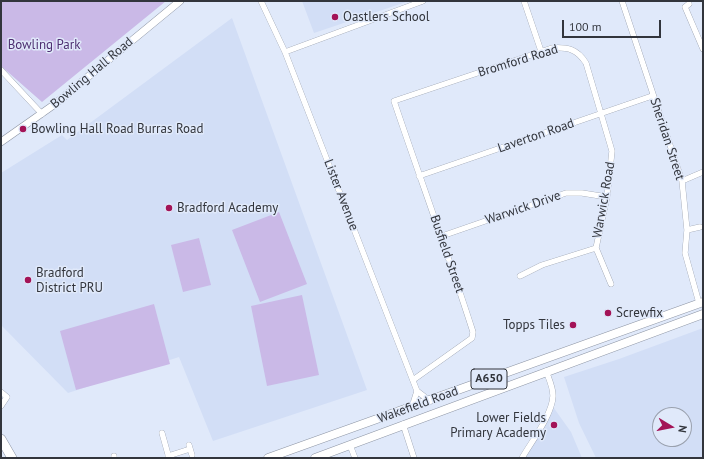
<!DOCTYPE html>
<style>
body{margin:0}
#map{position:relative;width:704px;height:459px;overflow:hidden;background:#e0e9fa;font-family:"PT Sans",sans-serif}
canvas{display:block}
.frame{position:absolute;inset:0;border:2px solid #32353c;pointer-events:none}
.north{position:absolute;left:652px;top:407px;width:40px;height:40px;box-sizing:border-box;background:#e0e9fa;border:1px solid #9aa1ae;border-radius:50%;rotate:100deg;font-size:11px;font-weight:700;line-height:16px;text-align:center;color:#32353c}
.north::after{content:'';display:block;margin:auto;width:14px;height:18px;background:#a31357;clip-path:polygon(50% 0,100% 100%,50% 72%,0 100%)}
.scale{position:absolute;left:562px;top:20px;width:99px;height:18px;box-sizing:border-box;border:2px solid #32353c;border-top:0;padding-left:5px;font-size:12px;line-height:14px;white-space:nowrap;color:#32353c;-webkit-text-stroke:3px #e0e9fa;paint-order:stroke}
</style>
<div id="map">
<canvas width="704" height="459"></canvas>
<div class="frame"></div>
<div class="north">N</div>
<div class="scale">100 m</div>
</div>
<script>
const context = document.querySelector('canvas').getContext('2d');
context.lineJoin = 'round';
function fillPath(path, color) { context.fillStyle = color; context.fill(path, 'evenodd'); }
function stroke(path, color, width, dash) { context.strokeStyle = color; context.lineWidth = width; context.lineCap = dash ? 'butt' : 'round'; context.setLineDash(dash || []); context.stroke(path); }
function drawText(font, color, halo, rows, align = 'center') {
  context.font = font + ' "PT Sans",sans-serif'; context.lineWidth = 3; context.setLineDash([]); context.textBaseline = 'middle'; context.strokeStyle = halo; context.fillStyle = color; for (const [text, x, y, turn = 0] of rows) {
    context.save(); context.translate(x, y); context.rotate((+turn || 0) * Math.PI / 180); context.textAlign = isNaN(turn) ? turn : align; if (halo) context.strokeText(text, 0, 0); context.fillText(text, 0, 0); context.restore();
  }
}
fillPath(new Path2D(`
 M302,1H409L314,33Z
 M232,18L367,390L213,441L179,357L68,393L1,325V173L62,135L67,140Z
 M703,328V458H596L579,423L564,377L619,359ZM660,415H684V439H660Z
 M551,404L571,432L582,458H524Z`), '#d2def6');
fillPath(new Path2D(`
 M1,1H166L42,102L1,66Z
 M279,212L307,284L260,302L232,230Z
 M199,238L211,285L183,292L171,245Z
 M302,295L319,375L267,386L251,306Z
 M154,304L170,364L76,390L60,331Z`), '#cab9e7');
const minor = new Path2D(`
 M261,1L285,52L417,391L430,401
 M524,1L541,51
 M622,1L682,181L687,230L685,253L699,303
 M689,4L685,7L703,49
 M285,52L423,1
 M1,70L42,114
 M419,176L652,96
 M682,181L703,172
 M687,230L700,227
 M442,236L566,193H582L607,197
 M520,276L542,265L596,248
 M413,380L472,338L473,332C448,254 420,178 394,101L552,48C568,47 577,49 586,63L612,151L607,197L596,248L611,284
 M1,392L7,397L1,406
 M412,407L417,391
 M403,424L414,458
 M162,433L169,458
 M189,445L192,455
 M350,445L355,458
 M114,456V458
 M168,456L190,449
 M522,458C532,441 552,415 553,396C553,387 549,379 546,371`);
const tertiary = new Path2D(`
 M1,142L55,104L180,1`);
const primary = new Path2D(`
 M268,458L703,302
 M315,458L703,314`);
const trunk = new Path2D(`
 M1,439L12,458`);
stroke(minor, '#8c94a3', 6);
stroke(tertiary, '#8c94a3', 8);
stroke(primary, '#8c94a3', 9);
stroke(trunk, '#8c94a3', 10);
stroke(minor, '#fff', 5.5);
stroke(tertiary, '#fff', 7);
stroke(primary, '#fff', 8);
stroke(trunk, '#fff', 9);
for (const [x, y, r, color] of [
 [335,17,4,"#a31357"],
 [23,129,4,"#a31357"],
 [169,208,4,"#a31357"],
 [28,280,4,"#a31357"],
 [608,313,4,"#a31357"],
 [573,325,4,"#a31357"],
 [554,425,4,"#a31357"]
]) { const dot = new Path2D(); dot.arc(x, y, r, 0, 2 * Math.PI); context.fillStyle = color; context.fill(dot); stroke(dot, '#e0e9fa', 1.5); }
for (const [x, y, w] of [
 [489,379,36]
]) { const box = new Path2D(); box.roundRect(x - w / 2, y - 10, w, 20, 3); context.fillStyle = '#e0e9fa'; context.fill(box); stroke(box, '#32353c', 1); }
drawText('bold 12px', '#32353c', null, [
 ["A650",489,379]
]);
drawText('13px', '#32353c', '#e0e9fa', [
 ["Oastlers School",343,17],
 ["Bowling Hall Road Burras Road",31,129],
 ["Bradford Academy",177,208],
 ["Bradford",36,273],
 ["District PRU",36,288],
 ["Screwfix",616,313],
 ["Topps Tiles",565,325,"right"],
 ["Lower Fields",546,418,"right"],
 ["Primary Academy",546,433,"right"]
], 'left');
drawText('13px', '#4d2e71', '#e0e9fa', [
 ["Bowling Park",44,45]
]);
drawText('13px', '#32353c', '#e0e9fa', [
 ["Bromford Road",518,61,-17],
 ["Bowling Hall Road",92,73,-40],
 ["Laverton Road",536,136,-19],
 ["Sheridan Street",667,139,72],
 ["Lister Avenue",341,195,69],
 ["Warwick Road",604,200,-80],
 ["Warwick Drive",523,208,-19],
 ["Busfield Street",447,254,71],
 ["Wakefield Road",418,405,-20]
]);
</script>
